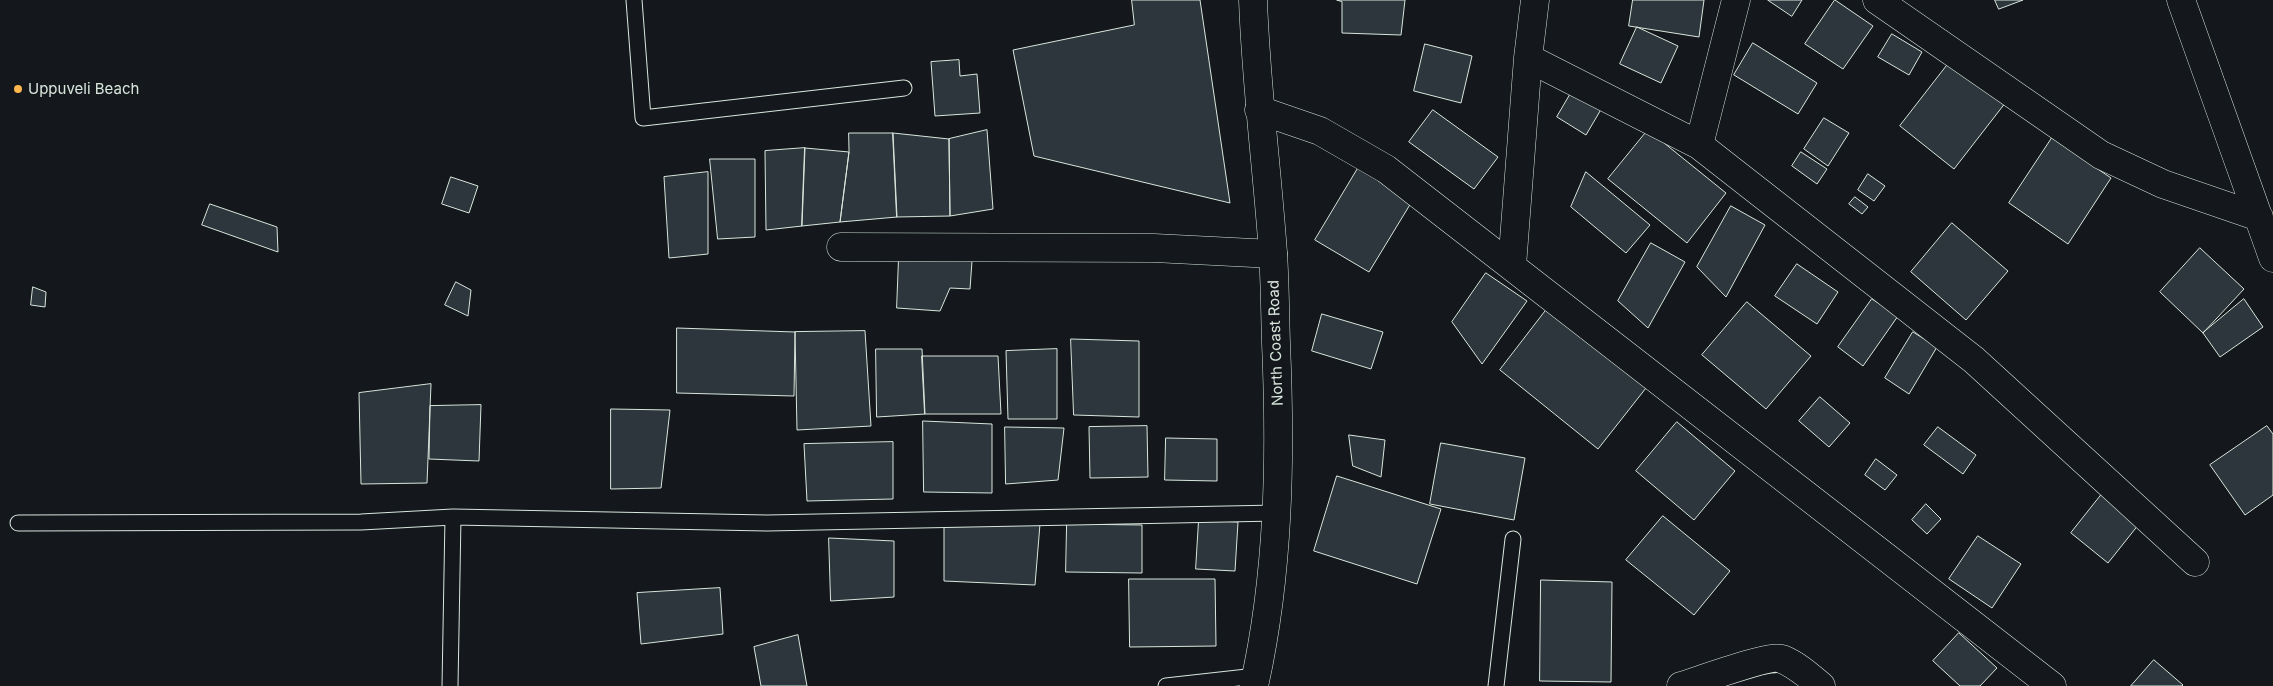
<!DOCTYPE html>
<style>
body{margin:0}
canvas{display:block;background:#14181c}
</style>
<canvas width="2273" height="686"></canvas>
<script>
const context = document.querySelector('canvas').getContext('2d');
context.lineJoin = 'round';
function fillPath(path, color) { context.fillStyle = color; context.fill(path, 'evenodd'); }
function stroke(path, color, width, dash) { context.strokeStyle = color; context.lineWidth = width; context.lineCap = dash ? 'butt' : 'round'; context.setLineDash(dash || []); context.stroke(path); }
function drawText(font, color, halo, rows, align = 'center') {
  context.font = font + ' Inter,sans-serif'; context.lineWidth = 4; context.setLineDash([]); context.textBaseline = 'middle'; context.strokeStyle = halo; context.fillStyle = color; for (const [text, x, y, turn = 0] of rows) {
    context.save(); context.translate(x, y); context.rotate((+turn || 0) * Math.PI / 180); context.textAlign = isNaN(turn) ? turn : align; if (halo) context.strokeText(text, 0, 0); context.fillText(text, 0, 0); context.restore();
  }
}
const building = new Path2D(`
 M1132,0H1200L1230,203L1034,156L1013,50L1134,25Z
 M1337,0H1405L1401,35L1342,33V2Z
 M1633,0H1704L1699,37L1629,26Z
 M1768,0H1802L1792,16Z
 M1835,0L1873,26L1843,69L1805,44Z
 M1995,0H2023L1999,9Z
 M1637,27L1678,46L1661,83L1620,64Z
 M1892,34L1922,52L1909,75L1878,57Z
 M1753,43L1817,83L1798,114L1734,75Z
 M1425,44L1472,56L1461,103L1414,91Z
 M1952,59L2006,102L1954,169L1900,126Z
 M959,60L960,76L977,74L980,113L935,116L931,62Z
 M1574,88L1603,106L1586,135L1557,117Z
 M1433,110L1498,157L1474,189L1409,142Z
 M1824,118L1849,133L1828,166L1804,149Z
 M987,130L993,209L950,216L949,139Z
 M1648,130L1726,193L1687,243L1608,179Z
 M849,133H893L897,217L840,222L849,152Z
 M893,133L949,139L950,216L897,217Z
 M2052,138L2111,178L2068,244L2009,203Z
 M805,148L802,226L766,230L765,151Z
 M805,148L849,152L840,222L802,226Z
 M1801,152L1827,169L1817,184L1792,166Z
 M710,159H755V237L718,239Z
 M1360,165L1414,198L1369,272L1315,240Z
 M708,172V254L669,258L664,177Z
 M1586,172L1650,225L1626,253L1571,207Z
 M1868,174L1885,186L1874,201L1858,190Z
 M451,177L478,186L469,213L442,204Z
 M1855,197L1868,207L1862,214L1849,204Z
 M210,204L277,227L278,252L202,225Z
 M1731,206L1765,225L1726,297L1697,267Z
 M1952,223L2008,271L1966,320L1911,272Z
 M1651,243L1685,262L1648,328L1618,301Z
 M2200,248L2244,289L2203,333L2160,292Z
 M899,257L972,261L970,289L950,288L940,311L897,308Z
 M1797,264L1838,292L1817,324L1775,296Z
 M1486,273L1527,301L1482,364L1452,322Z
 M456,282L471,290L468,316L445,305Z
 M33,287L46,292L45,307L31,305Z
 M1872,299L1898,316L1863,366L1838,347Z
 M2244,299L2263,327L2220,357L2203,333Z
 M1747,302L1811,356L1766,409L1702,355Z
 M1547,309L1646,388L1598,449L1500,370Z
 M1322,314L1383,332L1371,369L1312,351Z
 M677,328L795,332L794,396L677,393Z
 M865,331L871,426L797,430L795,332Z
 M1913,332L1937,347L1909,394L1885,378Z
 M1071,339L1139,341V417L1074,415Z
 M876,349H922L925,414L877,417Z
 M1057,349V419H1008L1006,351Z
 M922,356H998L1001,414H925Z
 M431,384L427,483L361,484L359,393Z
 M1820,397L1850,423L1829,447L1799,421Z
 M481,405L479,461L429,459L430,406Z
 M611,409L670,410L661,488L611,489Z
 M923,421L992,424V493L924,492Z
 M1677,422L1735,471L1694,520L1636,471Z
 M1147,426L1148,477L1090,478L1089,427Z
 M2267,426L2273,434V495L2245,515L2210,465Z
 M1005,427L1064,428L1058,480L1006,484Z
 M1938,427L1976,455L1963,474L1924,445Z
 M1349,435L1385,440L1381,477L1353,466Z
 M1166,438L1217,439V481L1165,480Z
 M893,442V499L807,501L804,444Z
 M1441,443L1525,458L1514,520L1430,504Z
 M1876,459L1897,475L1885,490L1865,475Z
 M1337,476L1441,509L1417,584L1314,551Z
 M2102,494L2139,524L2108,563L2071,533Z
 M1926,504L1941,519L1927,534L1912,520Z
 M1663,516L1730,571L1694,615L1626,560Z
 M1199,520L1238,522L1235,571L1196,569Z
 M1040,524L1035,585L944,581V526Z
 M1067,524L1142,525V573L1066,572Z
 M1978,536L2021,564L1992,608L1949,579Z
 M829,538L894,541V597L831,601Z
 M1129,579H1215L1216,646L1130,647Z
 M1541,580L1612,582L1611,682L1540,681Z
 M720,588L723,634L641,644L637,593Z
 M1959,633L1997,668L1980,686H1960L1933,661Z
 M798,635L807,686H761L754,647Z
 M2154,660L2183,685L2182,686H2131Z`);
fillPath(building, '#2c363c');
stroke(building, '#d8e6dc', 1);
const service = new Path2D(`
 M634,0L643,118L904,88
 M18,523L361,522L453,517L767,523L1277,513
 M450,686L453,517
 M1166,686L1256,676
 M1496,686L1513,539`);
const minor = new Path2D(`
 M1535,0L1528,58L1699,145L1974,360L2195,562
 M1877,0L2101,155L2163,184L2259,217
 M2181,0L2273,258
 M1259,110L1320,131L1386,169L2052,686
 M1699,145L1736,0
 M841,247L1154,248L1273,254
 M1512,266L1528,58
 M1681,686C1698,681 1770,654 1782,659C1797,665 1809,676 1821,686`);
const primary = new Path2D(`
 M1253,0C1256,85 1267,168 1273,253C1275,283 1275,313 1276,343C1281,458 1279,574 1254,686`);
stroke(service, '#d8e6dc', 17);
stroke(minor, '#d8e6dc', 29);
stroke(primary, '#d8e6dc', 29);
stroke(service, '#14181c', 15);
stroke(minor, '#14181c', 28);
stroke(primary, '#14181c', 28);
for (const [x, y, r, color] of [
 [18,89,5,"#ffb74d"]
]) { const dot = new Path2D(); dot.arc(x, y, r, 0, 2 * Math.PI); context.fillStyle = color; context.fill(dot); stroke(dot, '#14181c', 2); }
drawText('15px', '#d8e6dc', '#14181c', [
 ["Uppuveli Beach",28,89]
], 'left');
drawText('15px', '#d8e6dc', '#14181c', [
 ["North Coast Road",1276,343,-92]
]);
</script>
